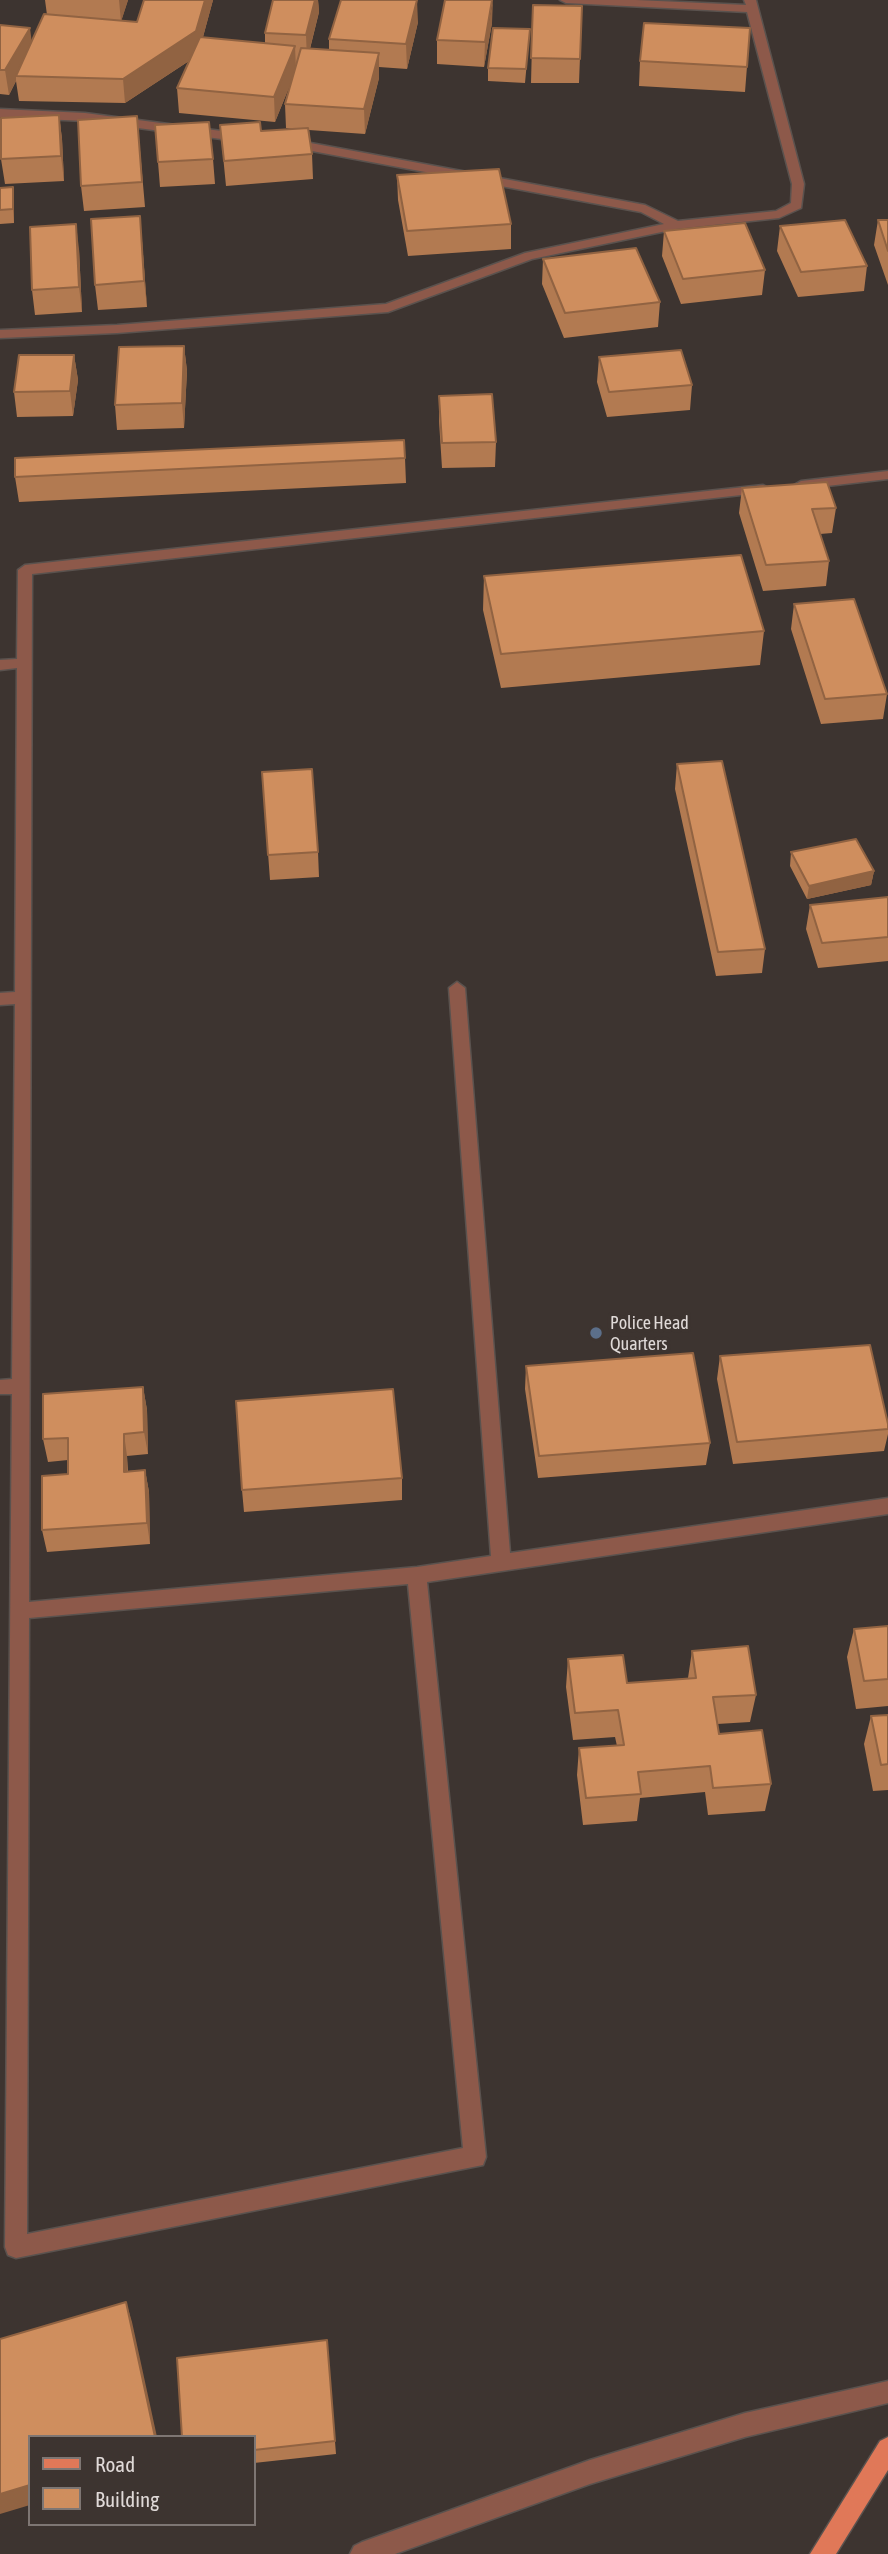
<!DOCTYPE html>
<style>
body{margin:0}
#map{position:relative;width:888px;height:2554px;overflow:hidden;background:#3d3430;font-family:"Asap Condensed",sans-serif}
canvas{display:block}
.legend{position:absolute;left:28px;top:2435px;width:228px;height:91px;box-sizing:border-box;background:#3d3430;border:2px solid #7e7673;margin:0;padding:9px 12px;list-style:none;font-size:21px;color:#e0dad8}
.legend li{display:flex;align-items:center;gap:14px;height:35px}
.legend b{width:35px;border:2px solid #7e7673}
</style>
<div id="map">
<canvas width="888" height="2554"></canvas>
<ul class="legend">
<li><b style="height:9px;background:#e07858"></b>Road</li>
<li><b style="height:19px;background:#cf8e5e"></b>Building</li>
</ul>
</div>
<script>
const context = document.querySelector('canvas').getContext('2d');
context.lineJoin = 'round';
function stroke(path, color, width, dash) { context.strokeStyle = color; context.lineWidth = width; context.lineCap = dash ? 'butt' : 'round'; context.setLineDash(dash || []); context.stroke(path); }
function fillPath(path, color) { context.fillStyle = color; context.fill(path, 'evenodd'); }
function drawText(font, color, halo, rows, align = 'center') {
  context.font = font + ' "Asap Condensed",sans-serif'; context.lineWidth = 7; context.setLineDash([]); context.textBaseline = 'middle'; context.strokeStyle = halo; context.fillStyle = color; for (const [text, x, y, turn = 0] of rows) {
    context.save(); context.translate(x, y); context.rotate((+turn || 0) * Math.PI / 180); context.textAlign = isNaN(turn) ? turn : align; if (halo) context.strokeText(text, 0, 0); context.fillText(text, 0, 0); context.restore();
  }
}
const minor = new Path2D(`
 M560,0H636L746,5L744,0H756L804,184L801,208L779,218L676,229L532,259L388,312L117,333L0,338V330L117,325L386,304L525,253L664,224L641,212L285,146V140L289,139L645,205L678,221L776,211L791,203L792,184L747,12L566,3Z
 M0,109L85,113L244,134L250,138L244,142L85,121L0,117Z
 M888,471V479L801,489L794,485L801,481Z
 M763,485L770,489L768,492L32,574L29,1602L417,1567L491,1556L449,988L457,982L465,988L510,1553L888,1498V1514L427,1582L486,2157L483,2165L16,2258L8,2255L5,2247L12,1394H0V1380L12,1379L15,1004L0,1005V993L15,992L17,668L0,670V660L17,659L18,570L25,565ZM408,1584L463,2148L27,2234L29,1618Z`);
const tertiary = new Path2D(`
 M888,2381V2403L745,2437L590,2484L395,2554H350L354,2546L362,2542L590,2460L745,2413Z`);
const primary = new Path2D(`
 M888,2437V2470L836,2554H810L880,2441Z`);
stroke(minor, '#5a524e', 3);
stroke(tertiary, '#5a524e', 3);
stroke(primary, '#5a524e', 3);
fillPath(minor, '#8d594a');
fillPath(tertiary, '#8d594a');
fillPath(primary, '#e07858');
fillPath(new Path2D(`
 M45,0H128L121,21L137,22L144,0H213L203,37L265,43V33L273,0H318L319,12L310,49L329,50V39L418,22L407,69L379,67V78L365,134L309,130L312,154L313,179L226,186L220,125L261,131L292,129L286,128L285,104L292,80L275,122L179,113L177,88L189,61L125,103L19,101L16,81L9,95L0,94V25L31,42L47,15Z
 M533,5L582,6L579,83H531Z
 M492,23L484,67L437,64V40Z
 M750,28L745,92L639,86L640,61Z
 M530,29L525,83L488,81V68Z
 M59,115L62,139L64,181L5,184L1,159Z
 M137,116L145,207L84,211L81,186Z
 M155,125L213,159L215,184L160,187Z
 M397,175L511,224V249L408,256L398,200Z
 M13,187L14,200V223L0,224V188Z
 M878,220H888V285L874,245Z
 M780,226L867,266L864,291L798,297L777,251Z
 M664,231L765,270L762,295L681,304L662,256Z
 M142,241L147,307L98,310L95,285Z
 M79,249L82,312L35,315L32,290Z
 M543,259L660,302L658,327L564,338L542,284Z
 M184,346L187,371L184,428L117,430L115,405Z
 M74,355L78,380L73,416L17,417L14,392Z
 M599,357L692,385L690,410L607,417L597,382Z
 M439,396L496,442L495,467L442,468L439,421Z
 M405,458L406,483L19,502L15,477Z
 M742,488L836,508L832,533L820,534L829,561L826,586L763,591L739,513Z
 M484,576L764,631L760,665L501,688L483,610Z
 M794,604L887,694L883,719L821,724L791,629Z
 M677,764L765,949L762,973L716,976L675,789Z
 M262,772L318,852L319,877L270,880Z
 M791,852L874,871L871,885L807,899L790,866Z
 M888,897V961L818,968L806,929L810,905Z
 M720,1356L888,1424V1434L884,1451L733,1464L717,1379Z
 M526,1366L710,1443L706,1465L538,1478L525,1389Z
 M143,1387L147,1410L148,1454L127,1456L128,1471L145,1470L149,1492L150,1544L47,1552L42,1530L68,1474V1460L48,1462L43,1439Z
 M402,1478V1500L244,1512L242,1490Z
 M888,1626V1706L856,1709L847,1657L854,1629Z
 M692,1651L756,1695L750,1722L717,1724L719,1734L771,1784L765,1811L708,1815L705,1792L640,1798L637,1821L583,1825L577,1775L579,1748L617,1746L615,1737L573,1740L566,1687L568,1659L627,1683L688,1678Z
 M888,1715V1790L873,1791L864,1744L871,1716Z
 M328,2354L336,2454L254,2463V2437Z`), '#b27a51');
fillPath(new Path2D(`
 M119,0H128L121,22Z
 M205,0H213L198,55L125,103L123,79Z
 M315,0H318L319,12L307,60L306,35Z
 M417,0L418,22L407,69L406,44Z
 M493,0L492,23L484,67L485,42Z
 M30,28L33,52L16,76V81L9,95L5,70Z
 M295,46L296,70L275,122L274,97Z
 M379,53V78L365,134L364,109Z
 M59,115L62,139L64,181L61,156Z
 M13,187L14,200V223L13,209Z
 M140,216L142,241L147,307L144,281Z
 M76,224L79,249L82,312L79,287Z
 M184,346L187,371L184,428L182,403Z
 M74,355L78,380L73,416L70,391Z
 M874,871L871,885L807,899L809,886Z
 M143,1387L147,1410L148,1454L144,1432Z
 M124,1434L127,1456L128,1494L124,1472Z
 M145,1470L149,1492L150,1544L147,1523Z
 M126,2302L132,2322L157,2437H155Z
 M30,2485V2505L0,2514V2494Z`), '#916342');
const building = new Path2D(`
 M144,0H205L196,31L123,79L16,76L44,14L137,22Z
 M273,0H315L306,35L265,33Z
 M341,0H417L406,44L329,39Z
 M445,0H492L485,42L437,40Z
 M533,5L582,6L580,59L531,58Z
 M644,23L750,28L747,67L640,61Z
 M0,25L30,28L5,70H0Z
 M493,28L530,29L526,69L488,68Z
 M200,37L295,46L274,97L177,88Z
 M301,48L379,53L364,109L285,104Z
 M59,115L61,156L1,159V118Z
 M137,116L142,182L81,186L78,120Z
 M209,122L213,159L158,162L155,125Z
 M260,122L261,131L308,128L312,154L224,161L220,125Z
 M499,169L511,224L407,231L397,175Z
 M13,187V209L0,210V188Z
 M140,216L144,281L95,285L91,219Z
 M845,220L867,266L801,272L780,226Z
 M878,220H888V251Z
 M745,223L765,270L683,279L664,231Z
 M76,224L79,287L32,290L30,227Z
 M636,248L660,302L565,313L543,259Z
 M184,346L182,403L115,405L119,347Z
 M681,350L692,385L609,392L599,357Z
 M19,355H74L70,391L14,392Z
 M492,394L496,442L442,443L439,396Z
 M404,440L405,458L15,477V458Z
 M827,482L836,508L812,509L829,561L766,565L742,488Z
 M741,555L764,631L501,654L484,576Z
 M854,599L887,694L825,699L794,604Z
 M722,761L765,949L718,952L677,764Z
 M312,769L318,852L268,855L262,772Z
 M856,839L874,871L809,886L791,852Z
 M888,897V937L822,943L810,905Z
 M870,1345L888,1424V1429L737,1442L720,1356Z
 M693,1353L710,1443L539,1456L526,1366Z
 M143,1387L144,1432L124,1434V1472L145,1470L147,1523L42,1530V1476L68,1474V1438L43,1439V1394Z
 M393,1389L402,1478L242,1490L236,1401Z
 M888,1626V1679L864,1681L854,1629Z
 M748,1646L756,1695L713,1697L719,1734L762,1730L771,1784L713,1788L710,1766L638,1772L641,1794L586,1798L579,1748L624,1745L618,1710L575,1713L568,1659L623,1655L627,1683L696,1678L692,1651Z
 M888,1715V1764L881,1765L871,1716Z
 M126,2302L155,2437H30V2485L0,2494V2339Z
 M327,2340L335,2441L254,2450V2437H182L177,2358Z`);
fillPath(building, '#cf8e5e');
stroke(building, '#916342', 2);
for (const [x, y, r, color] of [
 [596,1333,7,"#5c6f8a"]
]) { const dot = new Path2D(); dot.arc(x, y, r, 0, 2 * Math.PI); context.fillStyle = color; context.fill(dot); stroke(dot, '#3d3430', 2.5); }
drawText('18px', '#e0dad8', '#3d3430', [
 ["Police Head",610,1323],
 ["Quarters",610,1344]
], 'left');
</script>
